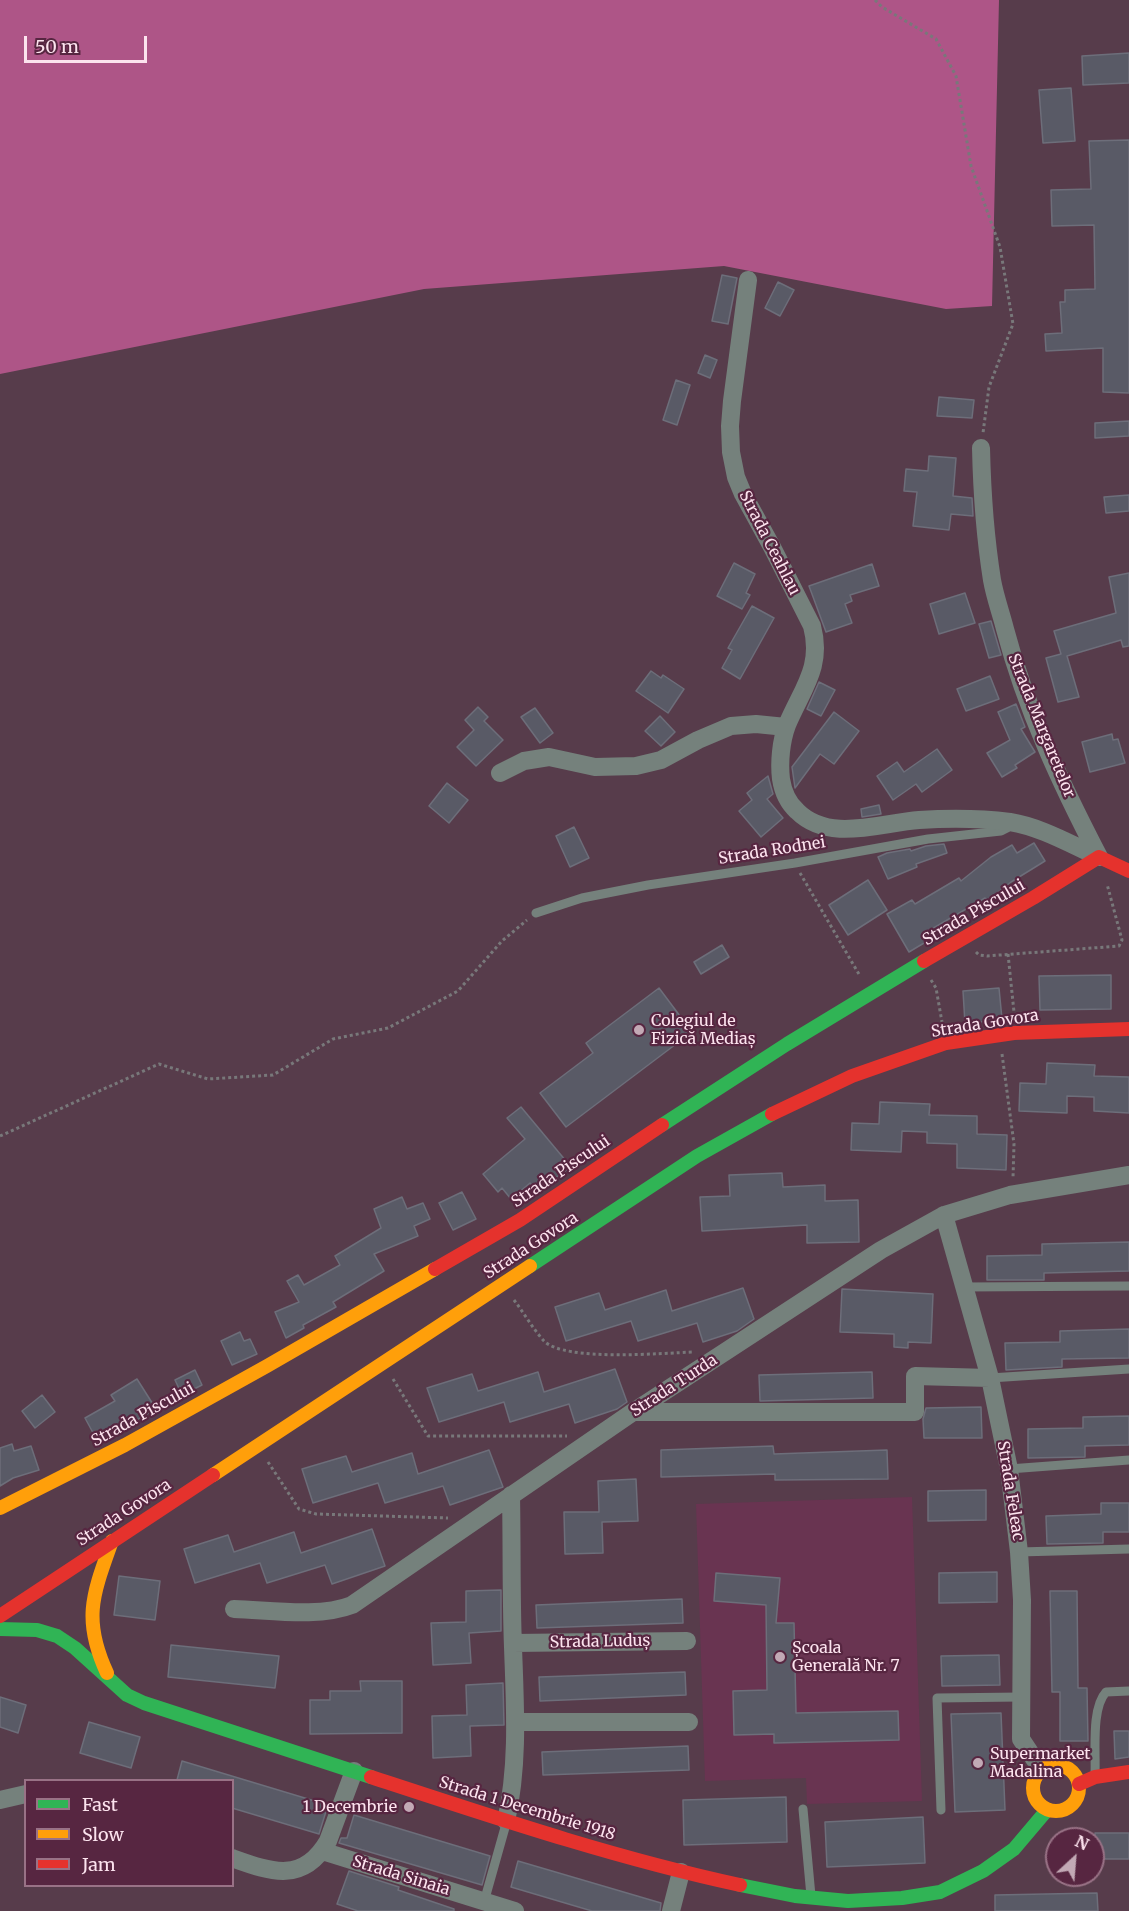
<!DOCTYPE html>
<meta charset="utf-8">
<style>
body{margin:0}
#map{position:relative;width:1129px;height:1911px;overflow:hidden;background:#573c4b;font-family:Merriweather,serif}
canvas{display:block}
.legend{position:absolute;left:24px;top:1779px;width:210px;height:108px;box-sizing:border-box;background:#572641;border:2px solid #997286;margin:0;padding:8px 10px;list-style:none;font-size:18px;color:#fce3ee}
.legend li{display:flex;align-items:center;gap:12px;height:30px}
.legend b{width:30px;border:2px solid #997286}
.north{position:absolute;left:1045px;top:1827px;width:60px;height:60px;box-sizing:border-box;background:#572641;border:2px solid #997286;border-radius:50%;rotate:26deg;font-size:16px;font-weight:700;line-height:24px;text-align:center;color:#fce3ee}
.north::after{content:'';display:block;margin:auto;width:21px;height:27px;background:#c2a9b5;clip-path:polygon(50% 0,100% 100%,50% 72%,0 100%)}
.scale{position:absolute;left:24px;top:36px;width:123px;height:27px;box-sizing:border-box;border:3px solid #fce3ee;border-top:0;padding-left:8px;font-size:18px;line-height:21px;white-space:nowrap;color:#fce3ee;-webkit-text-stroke:4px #572641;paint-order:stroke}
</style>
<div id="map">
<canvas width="1129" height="1911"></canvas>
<ul class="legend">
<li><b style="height:8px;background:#30b455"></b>Fast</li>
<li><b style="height:8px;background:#ff9f0a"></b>Slow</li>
<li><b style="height:8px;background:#e5322d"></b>Jam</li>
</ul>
<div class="north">N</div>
<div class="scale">50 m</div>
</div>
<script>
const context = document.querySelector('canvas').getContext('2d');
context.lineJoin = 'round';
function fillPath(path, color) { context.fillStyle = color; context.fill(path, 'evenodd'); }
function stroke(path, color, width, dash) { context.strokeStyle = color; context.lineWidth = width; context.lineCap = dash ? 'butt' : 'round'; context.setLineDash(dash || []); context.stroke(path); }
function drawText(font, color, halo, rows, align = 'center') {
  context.font = font + ' Merriweather,serif'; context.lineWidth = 4.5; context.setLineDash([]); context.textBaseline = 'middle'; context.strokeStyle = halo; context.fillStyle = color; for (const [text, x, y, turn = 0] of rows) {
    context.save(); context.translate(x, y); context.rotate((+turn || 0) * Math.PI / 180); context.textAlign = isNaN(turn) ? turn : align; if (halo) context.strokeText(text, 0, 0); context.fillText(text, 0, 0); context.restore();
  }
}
fillPath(new Path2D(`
 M912,1497L922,1801L807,1804L806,1778L705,1781L696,1504Z`), '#693451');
fillPath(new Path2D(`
 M0,0H999L992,306L946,309L724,266L424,289L0,374Z`), '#ae5587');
const building = new Path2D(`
 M1129,53V83L1083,85L1082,56Z
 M1071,88L1075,141L1043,143L1039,90Z
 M1129,140V393L1103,392V348L1046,351L1045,334L1062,333L1060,302H1065V290L1095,289L1094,225L1052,226L1051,190L1091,189L1089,141Z
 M722,275L737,278L728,324L712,321Z
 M778,282L794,290L780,316L765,308Z
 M705,355L717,360L710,378L698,373Z
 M676,380L690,385L677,425L663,420Z
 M939,397L974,400L972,418L937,416Z
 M1129,421V436L1095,438V423Z
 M929,456L956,458L953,496L972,498L973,516L951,514L949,530L913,526L917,492L904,491L906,469L928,471Z
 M1129,495V511L1106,513L1104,497Z
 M734,563L755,574L746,593L750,595L742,609L717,596Z
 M872,564L879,586L850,595L852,601L845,604L852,623L826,632L809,586Z
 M1129,573V646L1123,647L1121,640L1067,656L1079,697L1058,702L1046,658L1061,654L1054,631L1116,613L1109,577Z
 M965,593L975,623L939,634L930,604Z
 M752,606L774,618L740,679L722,668L732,650L728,648Z
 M991,621L1001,655L989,658L979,624Z
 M651,671L661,678L663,675L684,689L668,713L636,691Z
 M990,676L999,699L966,711L957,689Z
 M819,682L835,690L821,716L807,709Z
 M1016,704L1025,727L1021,729L1035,752L1015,765L1017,768L1002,777L987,753L1010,740L998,712Z
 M478,707L488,717L484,721L503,740L476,766L457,747L474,730L465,720Z
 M535,708L553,733L540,743L521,717Z
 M834,712L859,731L834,764L820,754L795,788L792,767Z
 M660,716L675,732L661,746L645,731Z
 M1112,734L1113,740L1118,739L1125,763L1090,772L1082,742Z
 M937,749L952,770L922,792L916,784L893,800L877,776L897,762L904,772Z
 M768,776L773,794L767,799L783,818L761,837L739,811L752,800L747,793Z
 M447,783L468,800L449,823L429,806Z
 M879,805L881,814L862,817L861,809Z
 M574,827L589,858L570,867L556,836Z
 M1034,843L1045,861L1011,882L988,900L985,898L930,930L934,937L909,952L887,914L912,900L915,904L959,878L961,881L991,857L1012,845L1017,853Z
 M944,844L947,853L916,864L917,867L888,879L878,857L887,853L910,849L911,851L926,846Z
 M868,880L887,910L848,935L829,905Z
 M722,945L729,957L701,974L694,962Z
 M1111,975V1009L1040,1010L1039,976Z
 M659,988L692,1032L566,1127L540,1093L593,1053L586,1043Z
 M999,988L1002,1019L965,1024L963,991Z
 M1047,1063L1095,1065L1094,1076L1129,1077V1113L1094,1111V1097L1067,1096V1113L1019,1111L1020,1083L1046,1084Z
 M880,1102L930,1104L929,1115L977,1116V1134L1007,1135L1006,1170L957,1168V1144L927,1143V1132L902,1131L901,1152L851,1150L852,1123L879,1124Z
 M521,1107L571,1167L537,1191L530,1183L511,1199L502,1188L498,1192L483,1174L525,1139L507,1118Z
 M782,1173L783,1187L825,1185V1201L858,1200L859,1242L807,1243V1225L702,1231L700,1197L730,1196L729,1175Z
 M462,1192L476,1219L453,1230L439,1203Z
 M402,1197L407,1209L423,1203L430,1219L414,1226L418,1236L374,1254L384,1271L333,1302L336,1307L303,1325L304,1328L286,1338L275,1312L299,1302L287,1281L298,1275L304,1285L340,1265L335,1256L381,1228L374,1209Z
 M1129,1242V1271L1044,1273V1280H987V1256L1042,1255V1244Z
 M743,1288L754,1319L737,1331L703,1342L697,1323L638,1341L631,1321L566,1341L555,1307L599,1293L605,1310L666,1290L672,1311Z
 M842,1289L933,1294L931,1343L908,1342V1348L894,1347V1334L840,1332Z
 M1129,1329V1358L1062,1359V1367L1006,1370L1005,1343L1060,1342V1331Z
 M240,1332L244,1341L250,1339L257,1354L232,1365L221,1341Z
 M615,1369L627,1402L617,1409L575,1423L569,1404L510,1422L504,1402L439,1422L427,1388L472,1374L478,1391L538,1372L544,1392Z
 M195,1370L202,1385L182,1395L175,1380Z
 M872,1372L873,1398L760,1401L759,1375Z
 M137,1379L156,1409L98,1442L85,1418L115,1401L111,1395Z
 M42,1395L55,1412L35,1428L22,1411Z
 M981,1407L982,1438H924L923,1419L926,1408Z
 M1129,1416V1445L1085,1446V1457L1028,1458V1429L1083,1428V1417Z
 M12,1444L14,1451L31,1446L39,1470L13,1478L0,1486V1448Z
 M773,1446L774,1454L887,1450L888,1479L775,1480V1474L661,1477V1450Z
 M489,1450L503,1487L450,1505L443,1486L385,1503L378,1483L313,1503L302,1469L346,1456L352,1472L412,1453L418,1474Z
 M636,1479L638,1521L602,1522L603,1553L565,1554L564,1512H599L598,1481Z
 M986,1490V1520L928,1521V1491Z
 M1101,1503H1129V1532H1103V1543L1047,1544L1046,1516L1101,1514Z
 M372,1529L385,1566L332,1584L325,1565L267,1583L260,1563L195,1583L184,1549L228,1535L234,1552L294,1532L301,1553Z
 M997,1572V1602L939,1603V1573Z
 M716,1573L780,1578L776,1623H794L796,1713L898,1711L899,1740L774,1743V1734L734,1735L733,1691L767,1690L766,1605L714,1601Z
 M119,1576L160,1581L155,1620L114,1615Z
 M501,1590V1631L469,1633L471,1663L433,1665L431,1623L466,1622V1591Z
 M1050,1591H1077L1078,1688H1087L1088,1741H1060V1692H1052Z
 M682,1599L683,1623L537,1628L536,1605Z
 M171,1645L279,1656L275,1688L168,1677Z
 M999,1655L1000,1685L942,1686L941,1656Z
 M685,1672L686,1695L540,1701L539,1677Z
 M360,1681H402V1733L310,1734V1700H330V1691H361Z
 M503,1683L504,1725L470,1726L471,1756L433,1758L432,1716L467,1715L466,1685Z
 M0,1697L26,1705L18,1733L0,1727Z
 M1001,1713L1005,1810L955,1812L951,1714Z
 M89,1722L140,1737L131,1768L80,1753Z
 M1114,1731H1129V1757L1115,1759Z
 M688,1746L689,1770L543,1775L542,1752Z
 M182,1761L328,1805L319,1834L232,1808V1780H177Z
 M786,1797L787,1842L684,1845L683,1800Z
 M354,1815L490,1856L482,1885L339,1843L341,1838H347Z
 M923,1817L925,1863L827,1867L825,1822Z
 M1095,1833H1129V1859H1095Z
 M518,1861L661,1903L660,1911H592L511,1887Z
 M349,1871L399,1887L398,1890L454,1909V1911H358L337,1904Z
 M1097,1893L1098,1911H995V1895Z`);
fillPath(building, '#595a66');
stroke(building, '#6d6e7a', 1.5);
stroke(new Path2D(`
 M875,0L882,7L936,39L956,76L971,166L1000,247L1013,324L989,387L983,433
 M800,873L860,976
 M976,952L979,955L987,956L1119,946L1122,940L1107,884
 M1008,954L1014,1012
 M931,980L936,988L942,1022
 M1002,1054L1014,1144L1013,1178
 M0,1136L159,1064L208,1079L273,1075L333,1039L388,1028L458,991L502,941L527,920
 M514,1300C524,1313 533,1329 544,1341C565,1362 663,1353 694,1352
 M393,1379L428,1436H567
 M268,1462L299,1509L316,1514L448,1518`), '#78787a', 3, [3, 3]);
stroke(new Path2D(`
 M536,913L582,898L648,885L795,863L928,839L1001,831L1007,828L1011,823
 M965,1287L1129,1286
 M990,1378L1129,1369
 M1009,1469L1129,1460
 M1019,1552L1129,1549
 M1095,1774C1096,1752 1091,1708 1106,1692L1129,1691
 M803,1809L811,1896
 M941,1810L937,1698L1021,1697
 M484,1902L506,1824`), '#75817c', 9);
stroke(new Path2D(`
 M748,280L732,401L730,426L731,452L736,477L743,494L772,547L812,626C823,667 802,689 787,725C781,741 779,762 781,779C783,792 787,802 797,811C829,843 879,823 919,820C950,818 979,818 1010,822C1041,827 1070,844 1099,857
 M981,448C982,492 985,536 992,580C995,597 1001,613 1005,629C1026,709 1061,784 1099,857
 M500,773L524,761L549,757L595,767L636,766L661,760L698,740L731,726L756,724L786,727
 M944,1215L990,1378L1009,1469L1019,1552L1022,1600L1021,1739L1041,1769
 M633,1412H915V1376L990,1378
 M234,1609C270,1610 319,1618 352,1605L633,1412L881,1250L944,1215L1010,1195L1129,1175
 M513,1643L687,1641
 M515,1722H689
 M0,1800L26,1794
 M506,1821C519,1764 515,1705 513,1647C511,1596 512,1545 511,1495
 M322,1851L515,1911
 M232,1858C271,1872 303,1884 328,1841L354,1771
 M671,1911L681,1872`), '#75817c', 18);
stroke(new Path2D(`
 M662,1125L787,1044L924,961
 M530,1266L697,1156L772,1114
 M0,1629L37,1630L57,1636L75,1648L127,1695L144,1703L371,1777
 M740,1885L795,1896L848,1901L902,1898L940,1892L983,1871L1014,1849L1047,1810`), '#30b455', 14);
stroke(new Path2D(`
 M213,1475L530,1266
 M0,1508L125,1445L267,1366L435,1269
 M107,1673C82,1619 93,1594 112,1541
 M1033 1788a23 23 0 1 1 46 0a23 23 0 1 1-46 0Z`), '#ff9f0a', 14);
stroke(new Path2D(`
 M924,961L1033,898L1099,857L1129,871
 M772,1114L852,1076L946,1043L1014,1033L1129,1029
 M435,1269L520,1220L662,1125
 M0,1616L213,1475
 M371,1777C493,1817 615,1858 740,1885
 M1079,1784L1095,1777L1129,1772`), '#e5322d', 14);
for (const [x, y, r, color] of [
 [639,1030,6,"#c2a9b5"],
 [780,1657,6,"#c2a9b5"],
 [978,1763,6,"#c2a9b5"],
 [409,1807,6,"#c2a9b5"]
]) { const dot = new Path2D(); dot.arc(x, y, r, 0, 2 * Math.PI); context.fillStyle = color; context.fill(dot); stroke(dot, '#572641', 2); }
drawText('16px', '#fce3ee', '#572641', [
 ["Strada Ceahlau",769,543,63],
 ["Strada Margaretelor",1041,726,68],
 ["Strada Rodnei",772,851,-9],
 ["Strada Piscului",974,913,-30],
 ["Strada Govora",985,1024,-9],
 ["Strada Piscului",561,1172,-34],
 ["Strada Govora",531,1246,-33],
 ["Strada Turda",674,1386,-33],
 ["Strada Piscului",143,1415,-29],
 ["Strada Feleac",1010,1491,81],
 ["Strada Govora",124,1513,-33],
 ["Strada Luduș",600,1642,-1],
 ["Strada 1 Decembrie 1918",527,1809,17],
 ["Strada Sinaia",401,1876,17]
]);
drawText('16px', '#fce3ee', '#572641', [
 ["Colegiul de",651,1021],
 ["Fizică Mediaș",651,1039],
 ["Școala",792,1648],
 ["Generală Nr. 7",792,1666],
 ["Supermarket",990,1754],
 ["Madalina",990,1772],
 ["1 Decembrie",397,1807,"right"]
], 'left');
</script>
